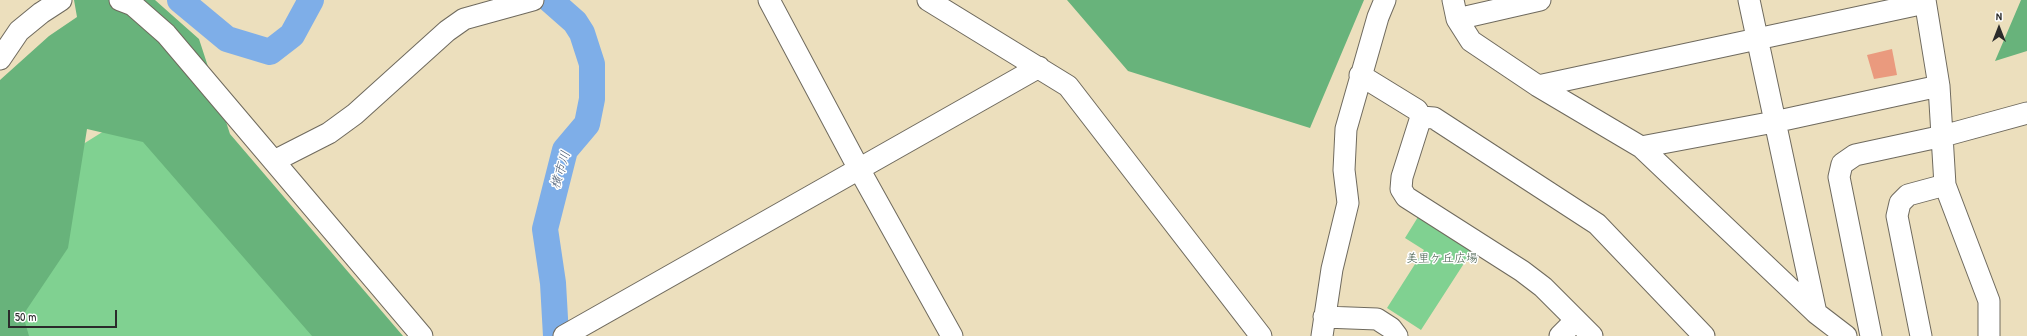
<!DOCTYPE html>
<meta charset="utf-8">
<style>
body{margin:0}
#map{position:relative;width:2027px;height:336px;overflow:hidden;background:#ecdfbd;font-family:"Patrick Hand",sans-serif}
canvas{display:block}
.north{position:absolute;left:1979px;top:8px;width:40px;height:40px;-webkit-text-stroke:3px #fff;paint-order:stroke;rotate:0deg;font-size:11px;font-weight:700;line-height:16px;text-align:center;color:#2b2b2b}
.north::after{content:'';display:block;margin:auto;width:14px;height:18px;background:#2b2b2b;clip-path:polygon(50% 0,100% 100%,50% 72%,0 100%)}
.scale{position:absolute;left:8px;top:310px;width:109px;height:18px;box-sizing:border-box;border:2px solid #2b2b2b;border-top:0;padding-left:5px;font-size:12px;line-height:14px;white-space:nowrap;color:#2b2b2b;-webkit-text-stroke:3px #fff;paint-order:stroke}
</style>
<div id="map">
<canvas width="2027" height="336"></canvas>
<div class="north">N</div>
<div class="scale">50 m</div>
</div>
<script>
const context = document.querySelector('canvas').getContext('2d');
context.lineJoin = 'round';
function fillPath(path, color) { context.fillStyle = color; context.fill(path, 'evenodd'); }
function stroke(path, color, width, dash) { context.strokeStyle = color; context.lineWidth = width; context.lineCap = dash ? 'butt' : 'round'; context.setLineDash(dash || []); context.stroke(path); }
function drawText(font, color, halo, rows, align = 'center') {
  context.font = font + ' "Patrick Hand","Klee One",sans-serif'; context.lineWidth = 3; context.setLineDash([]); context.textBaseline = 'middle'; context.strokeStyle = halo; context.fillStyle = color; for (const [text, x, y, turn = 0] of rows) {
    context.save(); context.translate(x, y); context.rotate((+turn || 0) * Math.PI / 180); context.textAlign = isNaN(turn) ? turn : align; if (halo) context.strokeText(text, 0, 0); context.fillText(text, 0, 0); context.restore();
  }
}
fillPath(new Path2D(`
 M136,111L331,336H0V196Z
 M1418,217L1472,251L1421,330L1387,308L1424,250L1405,238Z`), '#80d191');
fillPath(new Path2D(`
 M74,0H155L199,39L230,134L403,336H312L143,142L87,129L68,248L23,315L29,336H0V80L49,36L77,17Z
 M1067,0H1364L1310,128L1128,71Z
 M2021,0H2027V51L1995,61Z`), '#68b37b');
stroke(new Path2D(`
 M180,0L227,39L270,52L292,35L311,0
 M550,0L575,22L582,33L592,64V99L587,124L565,150L545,229L553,283L556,336`), '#7eaee8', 26);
fillPath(new Path2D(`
 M1892,49L1897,75L1874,79L1867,55Z`), '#ea9a7e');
const minor = new Path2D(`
 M120,0L133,5L166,34L422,336
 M769,0L859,169L952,336
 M928,0L1068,86L1261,336
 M1453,0L1457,19L1540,0
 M1749,0L1816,313
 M1925,0L1939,86L1945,185L1989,301V336
 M1457,19L1471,41L1538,86L1641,147L1816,313L1846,336
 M0,59L19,31L41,13L61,0
 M1360,75L1417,110L1421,117L1402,177L1401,189L1406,197L1522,271L1543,287L1592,336
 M1538,86L1925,3
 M1421,117L1434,118L1597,224L1704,336
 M1641,147L1774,122L1939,86
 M274,161L329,133L355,114L447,31L464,19L533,0
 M1324,317L1377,319L1391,328L1397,336
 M564,336L1039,67
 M1322,336L1332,269L1348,203L1344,170L1346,129L1378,17L1385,0
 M1560,336L1576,320
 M1871,336L1839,177L1842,164L1855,155L1943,136L2027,113
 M1921,336L1897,216L1900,203L1908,195L1945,185`);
stroke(minor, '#6f6a5e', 23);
stroke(minor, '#fff', 21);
drawText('12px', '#445d4a', '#fff', [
 ["美里ケ丘広場",1442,259]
]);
drawText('italic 13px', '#4c5f77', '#fff', [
 ["横市川",561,170,-73]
]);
</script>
